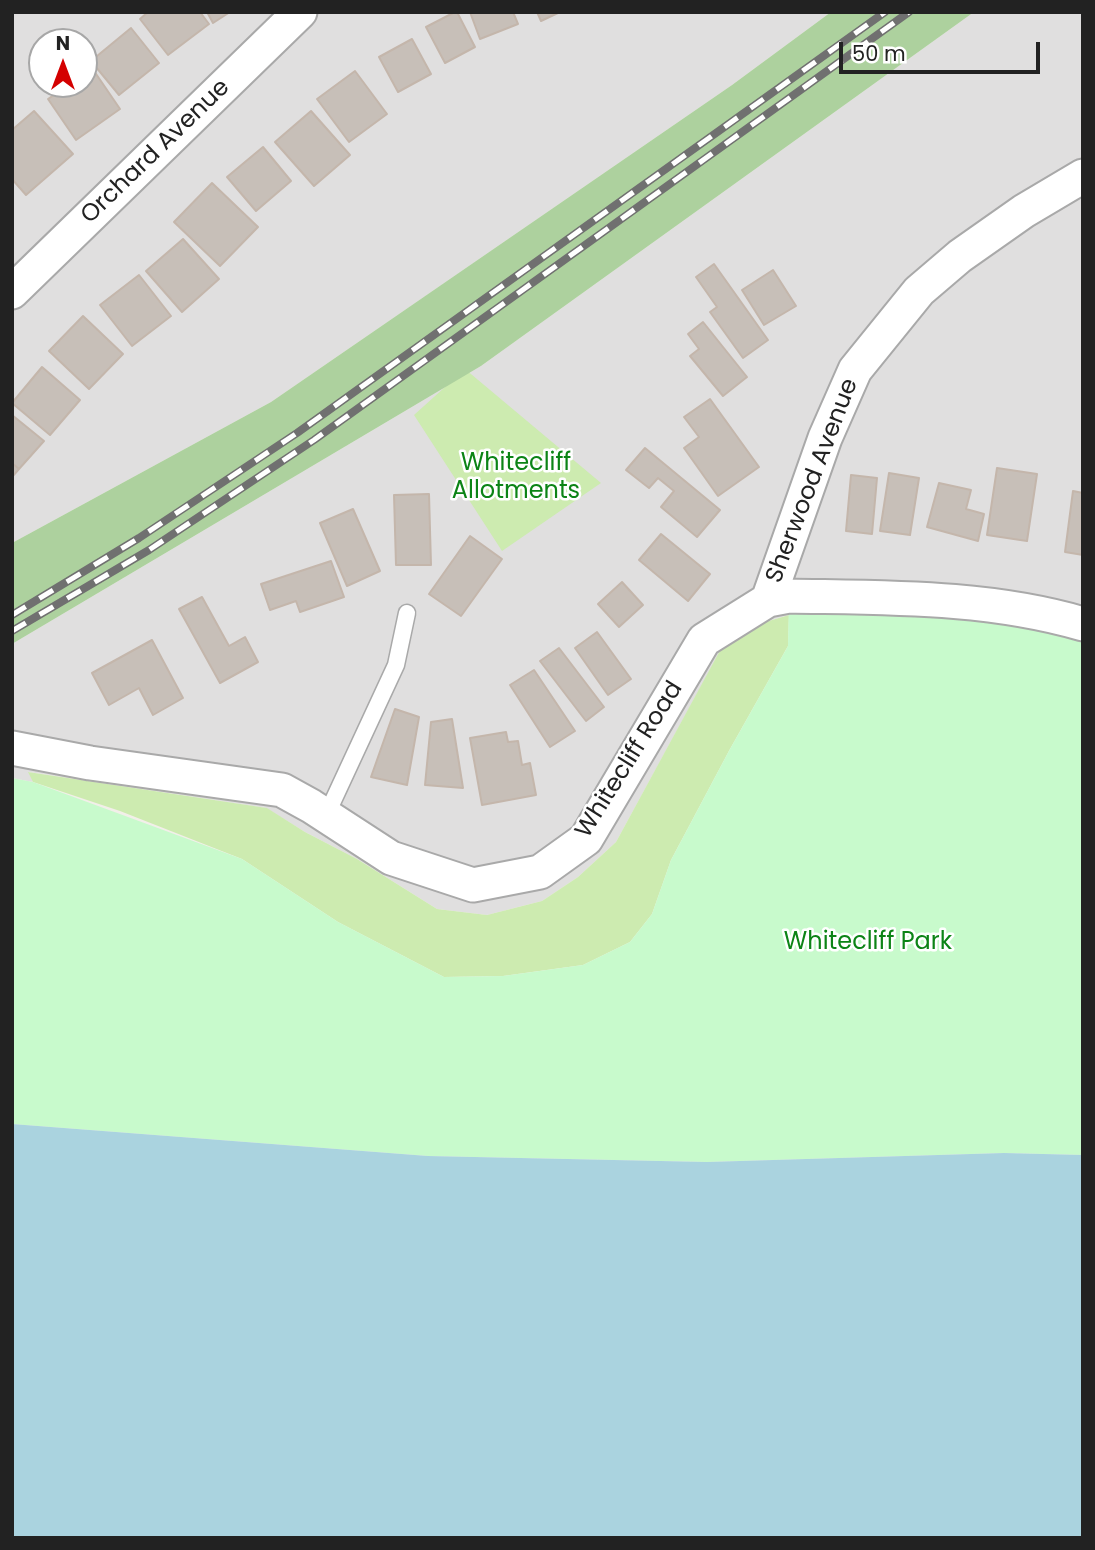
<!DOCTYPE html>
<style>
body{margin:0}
#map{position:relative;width:1095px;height:1550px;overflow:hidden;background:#f2efe9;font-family:Poppins,sans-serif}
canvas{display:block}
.frame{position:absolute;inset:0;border:14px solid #222;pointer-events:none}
.north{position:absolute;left:28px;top:28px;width:70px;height:70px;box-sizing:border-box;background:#fff;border:2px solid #a7a7a7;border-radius:50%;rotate:0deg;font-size:19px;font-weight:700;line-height:28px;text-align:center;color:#222}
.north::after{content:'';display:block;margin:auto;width:24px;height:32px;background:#d40000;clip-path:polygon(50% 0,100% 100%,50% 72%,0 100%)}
.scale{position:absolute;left:839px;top:42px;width:201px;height:32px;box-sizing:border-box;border:4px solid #222;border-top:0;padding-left:9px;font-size:21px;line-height:24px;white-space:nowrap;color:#222;-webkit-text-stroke:5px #fff;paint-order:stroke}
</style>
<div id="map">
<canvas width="1095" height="1550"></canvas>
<div class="frame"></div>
<div class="north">N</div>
<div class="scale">50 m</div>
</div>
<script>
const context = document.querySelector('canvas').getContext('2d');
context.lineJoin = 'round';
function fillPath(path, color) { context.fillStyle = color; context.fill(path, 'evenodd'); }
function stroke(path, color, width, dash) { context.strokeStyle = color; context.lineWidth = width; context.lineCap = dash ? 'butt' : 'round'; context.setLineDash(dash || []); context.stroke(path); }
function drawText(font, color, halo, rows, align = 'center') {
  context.font = font + ' Poppins,sans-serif'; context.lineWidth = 5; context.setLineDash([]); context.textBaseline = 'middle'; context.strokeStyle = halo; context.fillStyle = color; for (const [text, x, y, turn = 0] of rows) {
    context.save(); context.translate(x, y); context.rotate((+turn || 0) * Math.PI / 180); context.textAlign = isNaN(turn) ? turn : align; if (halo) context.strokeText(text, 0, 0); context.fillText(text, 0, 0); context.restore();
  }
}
fillPath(new Path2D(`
 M12,12H831L732,85L271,402L12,543ZM42,42H84V84H42Z
 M974,12H1083V629L790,596L789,615L762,623L723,646L616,842L578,877L542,901L487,915L437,909L357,859L305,832L266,808L29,772L33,782L12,778V644L481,366Z`), '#e0dfdf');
fillPath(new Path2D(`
 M465,369L601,483L502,551L414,415Z
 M789,615L788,646L730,749L671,860L652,914L630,942L583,965L503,976L444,977L338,922L242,859L120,811L33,782L28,772L267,808L305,832L357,859L437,909L487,915L542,901L578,877L616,842L723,645L762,623Z`), '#cdebb0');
fillPath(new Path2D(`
 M831,12H974L481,366L12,644V543L271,402L732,85Z`), '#add19e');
fillPath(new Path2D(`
 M789,596L1083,624V1155L1004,1153L707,1162L428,1156L12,1124V778L33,782L242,859L338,922L444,977L503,976L583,965L630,942L652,914L671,860L730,749L788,646Z`), '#c8facc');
fillPath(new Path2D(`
 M12,1124L428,1156L707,1162L1004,1153L1083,1155V1538H12Z`), '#aad3df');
const building = new Path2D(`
 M148,12H200L209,24L168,55L140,19Z
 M207,12H230L213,23Z
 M455,12H457L475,47L445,63L426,27Z
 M470,12H513L518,24L480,39Z
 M537,12H560L541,21Z
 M131,28L159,63L119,95L91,61Z
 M412,39L431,74L398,92L379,57Z
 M92,68L120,109L76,140L48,99L70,84H84V74Z
 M355,71L387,114L349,142L317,99Z
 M34,111L73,154L26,195L12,179V130Z
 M311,111L350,155L314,186L275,142Z
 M263,147L291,181L256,211L227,177Z
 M212,183L258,227L220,266L174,222Z
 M183,239L219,279L182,312L146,271Z
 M714,264L768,340L743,358L710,312L717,307L696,277Z
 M773,270L796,306L764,325L742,290Z
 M139,275L171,316L132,346L100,305Z
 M83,316L123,354L89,389L49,351Z
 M703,322L747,377L723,396L690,356L699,349L688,334Z
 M42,367L80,400L50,435L12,403Z
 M710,399L759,467L718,496L684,448L699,437L684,417Z
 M12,415L44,441L19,469L12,463Z
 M645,448L720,510L697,537L661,507L674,491L658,478L649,488L626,470Z
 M12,463L19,469L12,477Z
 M997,468L1037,474L1027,541L987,535Z
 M889,473L919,478L910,535L880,531Z
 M851,475L877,478L872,534L846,531Z
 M939,483L971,490L966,509L984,514L978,541L927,527Z
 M1073,491L1083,493V555L1065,552Z
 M429,494L431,565H396L394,495Z
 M353,509L380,571L347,586L320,523Z
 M661,534L710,574L688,601L639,560Z
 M470,536L502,559L461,616L429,594Z
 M331,561L344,597L300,612L296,601L270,610L261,584Z
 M622,582L643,605L619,627L598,604Z
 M202,597L229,646L245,637L258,662L220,683L179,609Z
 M597,632L631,679L608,695L575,648Z
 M152,640L183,698L153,715L139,688L109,705L92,673Z
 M559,648L604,707L586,721L540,661Z
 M534,670L575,731L550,747L510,685Z
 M395,709L419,717L407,785L371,777Z
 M452,719L463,788L425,785L431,722Z
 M506,732L508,742L518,741L522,765L530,763L536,795L482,805L470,738Z`);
fillPath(building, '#c7bfb8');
stroke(building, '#c4b6ab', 2);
const lane = new Path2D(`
 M326,816L396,665L407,613`);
const street = new Path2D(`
 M12,292L300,12
 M768,600L825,438L855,370L919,291L960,256L1024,211L1083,176
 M12,748L90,763L282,790L311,806L391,858L473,885L540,872L586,839L704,640L768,600L789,596C887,598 988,596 1083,624`);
stroke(lane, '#a9a9a9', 19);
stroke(street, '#a9a9a9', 37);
stroke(lane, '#fff', 16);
stroke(street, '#fff', 33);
const rail = new Path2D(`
 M12,615L139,538L297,433L885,12
 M12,631L149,550L314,440L909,12`);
stroke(rail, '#707070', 8);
stroke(rail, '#fff', 5, [16]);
drawText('24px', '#222', '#fff', [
 ["Orchard Avenue",156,152,-44],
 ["Sherwood Avenue",813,481,-69],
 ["Whitecliff Road",630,760,-58]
]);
drawText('24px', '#0c8416', '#fff', [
 ["Whitecliff",516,464],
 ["Allotments",516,492],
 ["Whitecliff Park",868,943]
]);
</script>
